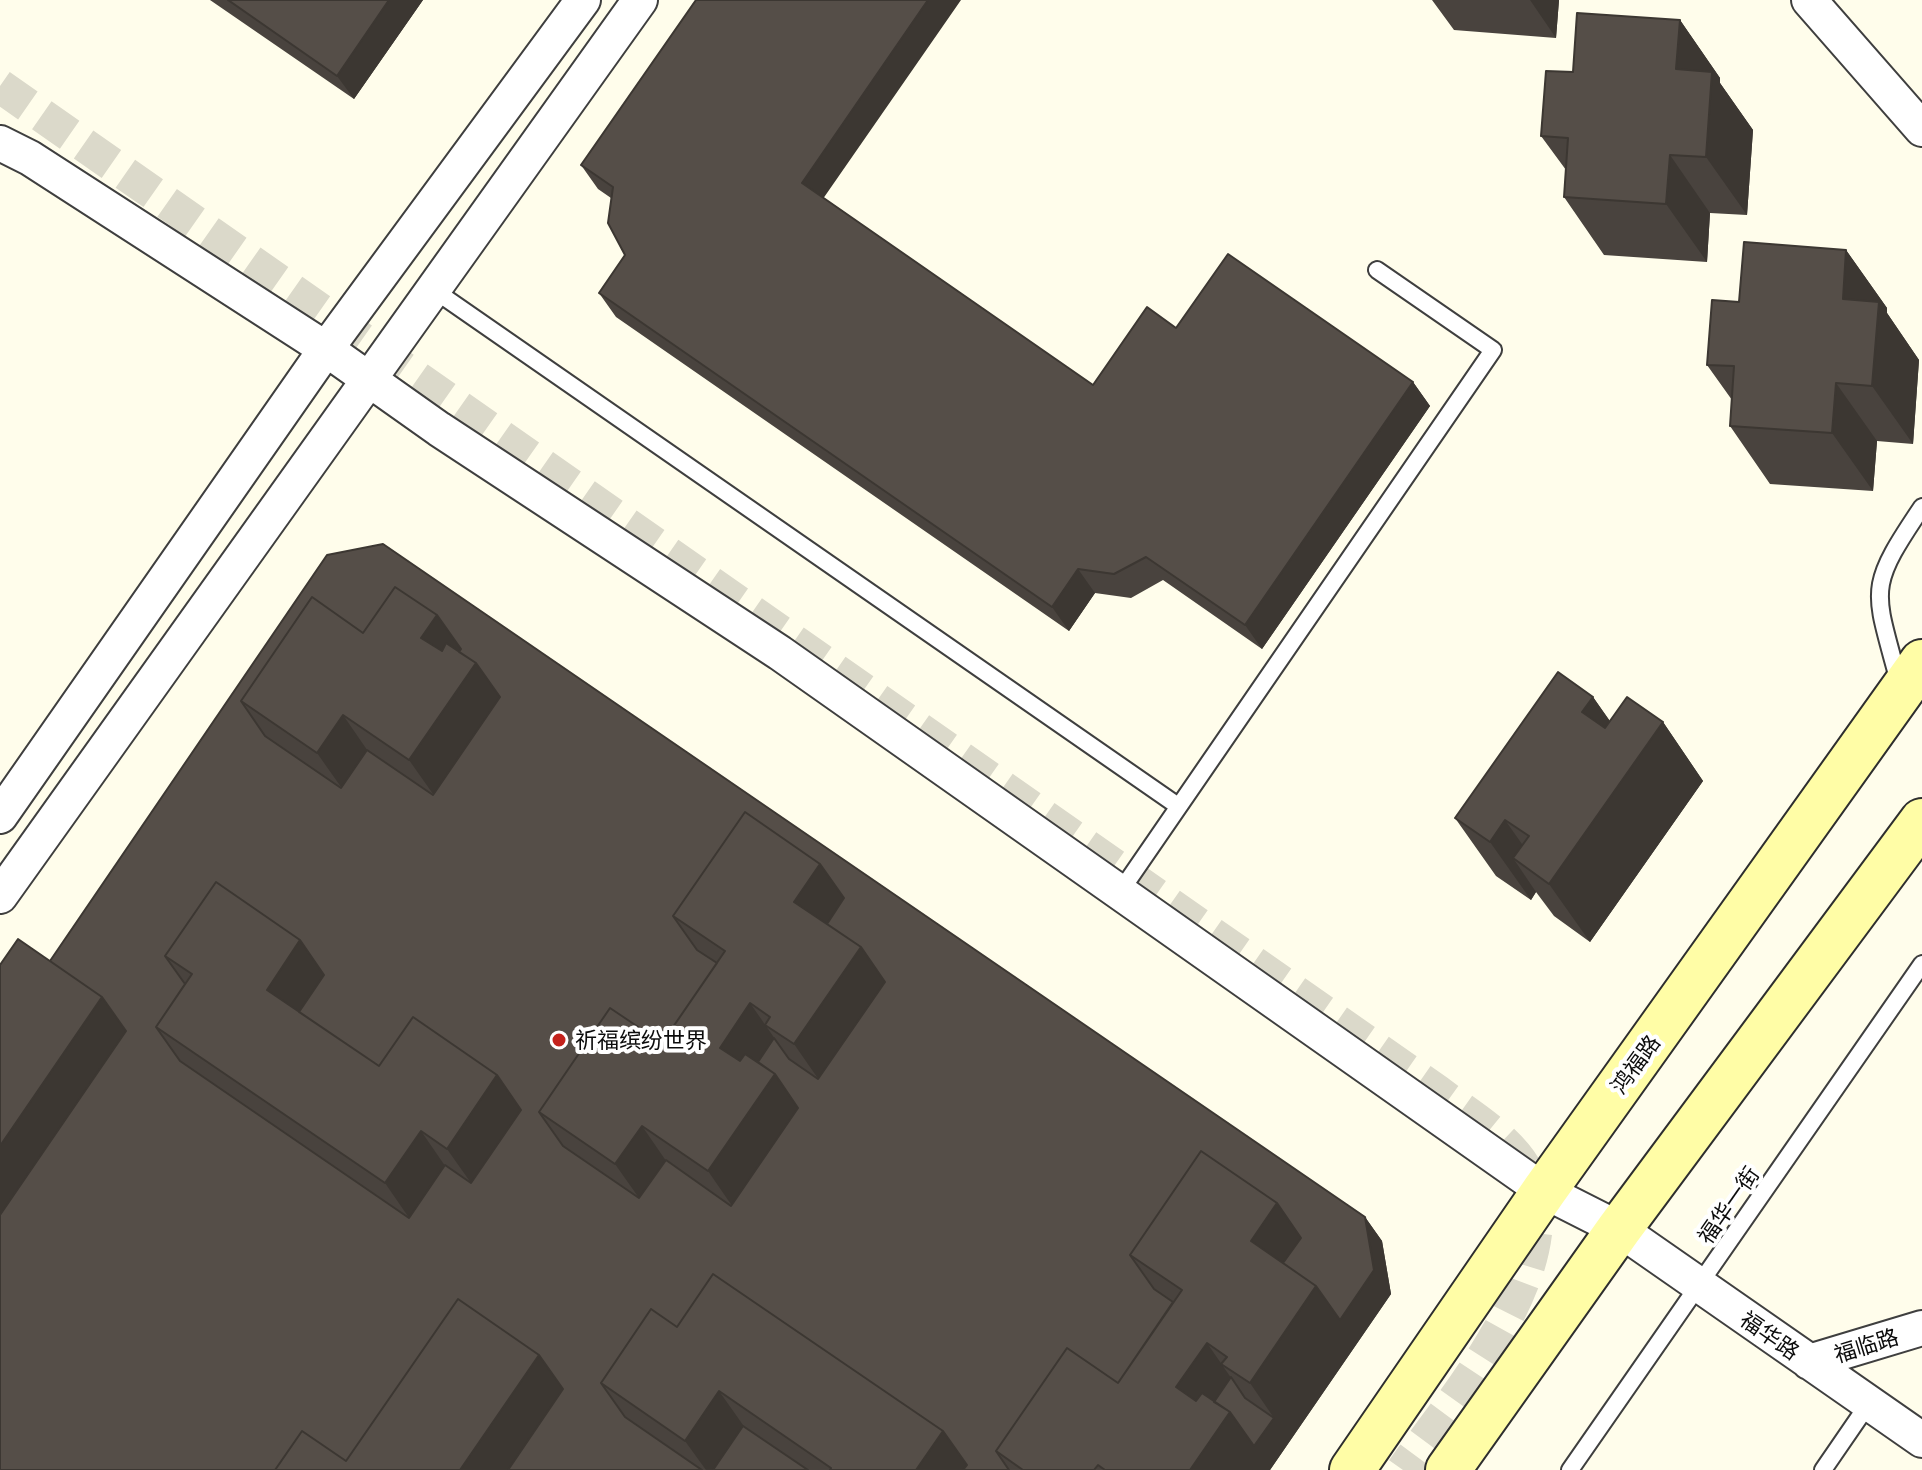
<!DOCTYPE html>
<meta charset="utf-8">
<style>
body{margin:0}
canvas{display:block;background:#fffdeb}
</style>
<canvas width="1922" height="1470"></canvas>
<script>
const context = document.querySelector('canvas').getContext('2d');
context.lineJoin = 'round';
function stroke(path, color, width, dash) { context.strokeStyle = color; context.lineWidth = width; context.lineCap = dash ? 'butt' : 'round'; context.setLineDash(dash || []); context.stroke(path); }
function fillPath(path, color) { context.fillStyle = color; context.fill(path, 'evenodd'); }
function drawText(font, color, halo, rows, align = 'center') {
  context.font = font + ' Georgia,"Noto Sans SC",serif'; context.lineWidth = 8; context.setLineDash([]); context.textBaseline = 'middle'; context.strokeStyle = halo; context.fillStyle = color; for (const [text, x, y, turn = 0] of rows) {
    context.save(); context.translate(x, y); context.rotate((+turn || 0) * Math.PI / 180); context.textAlign = isNaN(turn) ? turn : align; if (halo) context.strokeText(text, 0, 0); context.fillText(text, 0, 0); context.restore();
  }
}
stroke(new Path2D(`
 M0,86L1438,1092C1468,1115 1516,1142 1530,1179C1563,1273 1454,1398 1403,1470`), '#dbd9ca', 34, [34, 17]);
const lane = new Path2D(`
 M434,290L1178,806
 M1899,682C1874,588 1866,590 1922,507
 M1120,892L1493,350L1377,270
 M1570,1470L1922,964
 M1823,1470L1869,1403`);
const street = new Path2D(`
 M1809,0L1922,129
 M0,143L30,158L326,349L439,429L780,653L1544,1191L1619,1229L1922,1440
 M0,816L326,349L583,0
 M0,896L640,0
 M1809,1362L1922,1328`);
const secondary = new Path2D(`
 M1352,1470L1544,1191L1922,662
 M1448,1470L1619,1229L1922,821`);
stroke(lane, '#3f3f3f', 20);
stroke(street, '#3f3f3f', 38);
stroke(secondary, '#2e2e2e', 48);
stroke(lane, '#fff', 16);
stroke(street, '#fff', 34);
stroke(secondary, '#fffda6', 44);
fillPath(new Path2D(`
 M210,0H423L354,99Z
 M1432,0H1559L1556,38L1454,30Z
 M1680,20L1720,78V83L1753,130L1747,215L1710,213L1707,262L1604,255L1564,197L1566,170L1541,136L1573,72Z
 M581,165L824,198L1093,385L1176,328L1413,382L1430,406L1262,649L1163,580L1131,598L1095,593L1069,631L616,317L599,293L625,255L611,198L598,189Z
 M1846,250L1887,308V313L1919,360L1913,444L1877,441L1873,491L1770,484L1730,426L1732,400L1707,365L1739,302Z
 M327,555L1365,1217L1382,1241L1391,1294L1270,1470H0L50,961Z
 M1593,697L1610,721L1663,722L1703,781L1590,942L1554,916L1536,892L1531,900L1496,876L1455,818Z`), '#49433e');
fillPath(new Path2D(`
 M389,0H423L354,99L337,76Z
 M928,0H961L818,206L802,183Z
 M1530,0H1559L1556,38Z
 M1680,20L1720,78V83L1753,130L1747,215L1706,157L1676,69Z
 M1670,155L1710,213L1707,262L1666,204Z
 M1846,250L1887,308V313L1919,360L1913,444L1872,386L1843,299Z
 M1413,382L1430,406L1262,649L1245,625Z
 M1836,383L1877,441L1873,491L1832,433Z
 M1078,569L1095,593L1069,631L1052,607Z
 M437,615L476,663L516,721L450,818L409,760L387,667Z
 M1593,697L1633,755L1582,712Z
 M343,715L383,773L358,811L317,753Z
 M1663,722L1703,781L1590,942L1549,884Z
 M1505,820L1546,878L1513,858L1536,892L1531,900L1490,842Z
 M820,864L861,922L841,951L794,902Z
 M300,940L341,998L313,1040L267,990Z
 M861,947L902,1005L835,1103L794,1044Z
 M102,997L143,1055L0,1263V1146Z
 M750,1003L791,1062L815,1132L748,1229L708,1171L686,1078Z
 M497,1075L538,1133L488,1207L447,1149Z
 M642,1126L682,1184L656,1222L615,1164Z
 M421,1131L461,1189L425,1241L385,1183Z
 M1277,1203L1317,1261L1297,1291L1251,1241Z
 M1365,1217L1382,1241L1391,1294L1270,1470H1190L1142,1417L1206,1324L1207,1343L1247,1401L1274,1418L1250,1383L1316,1286Z
 M539,1355L580,1413L541,1470H460Z
 M719,1391L760,1449L746,1470H706L685,1441Z
 M943,1431L970,1470H916Z`), '#3c3732');
const building = new Path2D(`
 M228,0H389L337,76Z
 M696,0H928L802,183L1093,385L1147,307L1176,328L1228,254L1413,382L1245,625L1146,557L1114,574L1078,569L1052,607L599,293L625,255L608,223L613,187L581,165Z
 M1577,13L1680,20L1676,69L1712,72L1706,157L1670,155L1666,204L1564,197L1568,138L1541,136L1546,71L1573,72Z
 M1744,242L1846,250L1843,299L1879,302L1872,386L1836,383L1832,433L1730,426L1734,366L1707,365L1712,300L1739,302Z
 M383,544L1365,1217L1374,1270L1340,1320L1316,1286L1283,1263L1301,1238L1277,1203L1201,1151L1130,1255L1154,1289L1173,1302L1118,1383L1067,1348L996,1451L1009,1470H963L967,1465L943,1431L713,1274L677,1327L651,1309L601,1383L625,1417L702,1470H508L563,1389L539,1355L458,1299L346,1461L302,1431L275,1470H0V1215L126,1031L102,997L50,961L327,555ZM395,587L437,615L461,649L459,652L476,663L500,697L433,795L367,750L341,788L265,736L241,701L312,597L363,633ZM745,812L820,864L844,898L827,924L861,947L885,982L818,1079L789,1059L774,1038L758,1062L775,1074L798,1108L731,1206L666,1160L639,1198L563,1146L539,1112L610,1008L662,1043L717,963L697,950L673,916ZM216,882L300,940L324,975L299,1012L379,1066L413,1017L497,1075L521,1110L471,1183L445,1165L409,1218L180,1061L156,1027L185,984L165,956Z
 M395,587L437,615L421,638L442,651L446,643L476,663L409,760L343,715L317,753L241,701L312,597L363,633Z
 M1558,672L1593,697L1582,712L1605,728L1627,697L1663,722L1549,884L1513,858L1529,836L1505,820L1490,842L1455,818Z
 M745,812L820,864L794,902L861,947L794,1044L765,1025L770,1017L750,1003L720,1048L740,1061L745,1054L775,1074L708,1171L642,1126L615,1164L539,1112L610,1008L662,1043L725,951L673,916Z
 M216,882L300,940L267,990L379,1066L413,1017L497,1075L447,1149L421,1131L385,1183L156,1027L192,974L165,956Z
 M18,939L102,997L0,1146V965Z
 M1201,1151L1277,1203L1251,1241L1316,1286L1250,1383L1221,1364L1227,1357L1207,1343L1176,1387L1196,1401L1202,1393L1230,1412L1190,1470H1105L1098,1465L1094,1470H1023L996,1451L1067,1348L1118,1383L1182,1290L1130,1255Z
 M713,1274L943,1431L916,1470H830L831,1468L719,1391L685,1441L601,1383L651,1309L677,1327Z
 M458,1299L539,1355L460,1470H275L302,1431L346,1461Z
 M1231,1377L1245,1398L1274,1418L1254,1446L1230,1412L1214,1402Z
 M743,1426L808,1470H713Z`);
fillPath(building, '#554e48');
stroke(building, '#3c3732', 2);
for (const [x, y, r, color] of [
 [559,1040,8,"#c4221c"]
]) { const dot = new Path2D(); dot.arc(x, y, r, 0, 2 * Math.PI); context.fillStyle = color; context.fill(dot); stroke(dot, '#fff', 3); }
drawText('22px', '#0c0c0c', '#fff', [
 ["祈福缤纷世界",575,1040]
], 'left');
drawText('22px', '#0c0c0c', '#fff', [
 ["鸿福路",1635,1064,-54],
 ["福华一街",1728,1205,-55],
 ["福华路",1770,1335,35],
 ["福临路",1866,1345,-17]
]);
</script>
